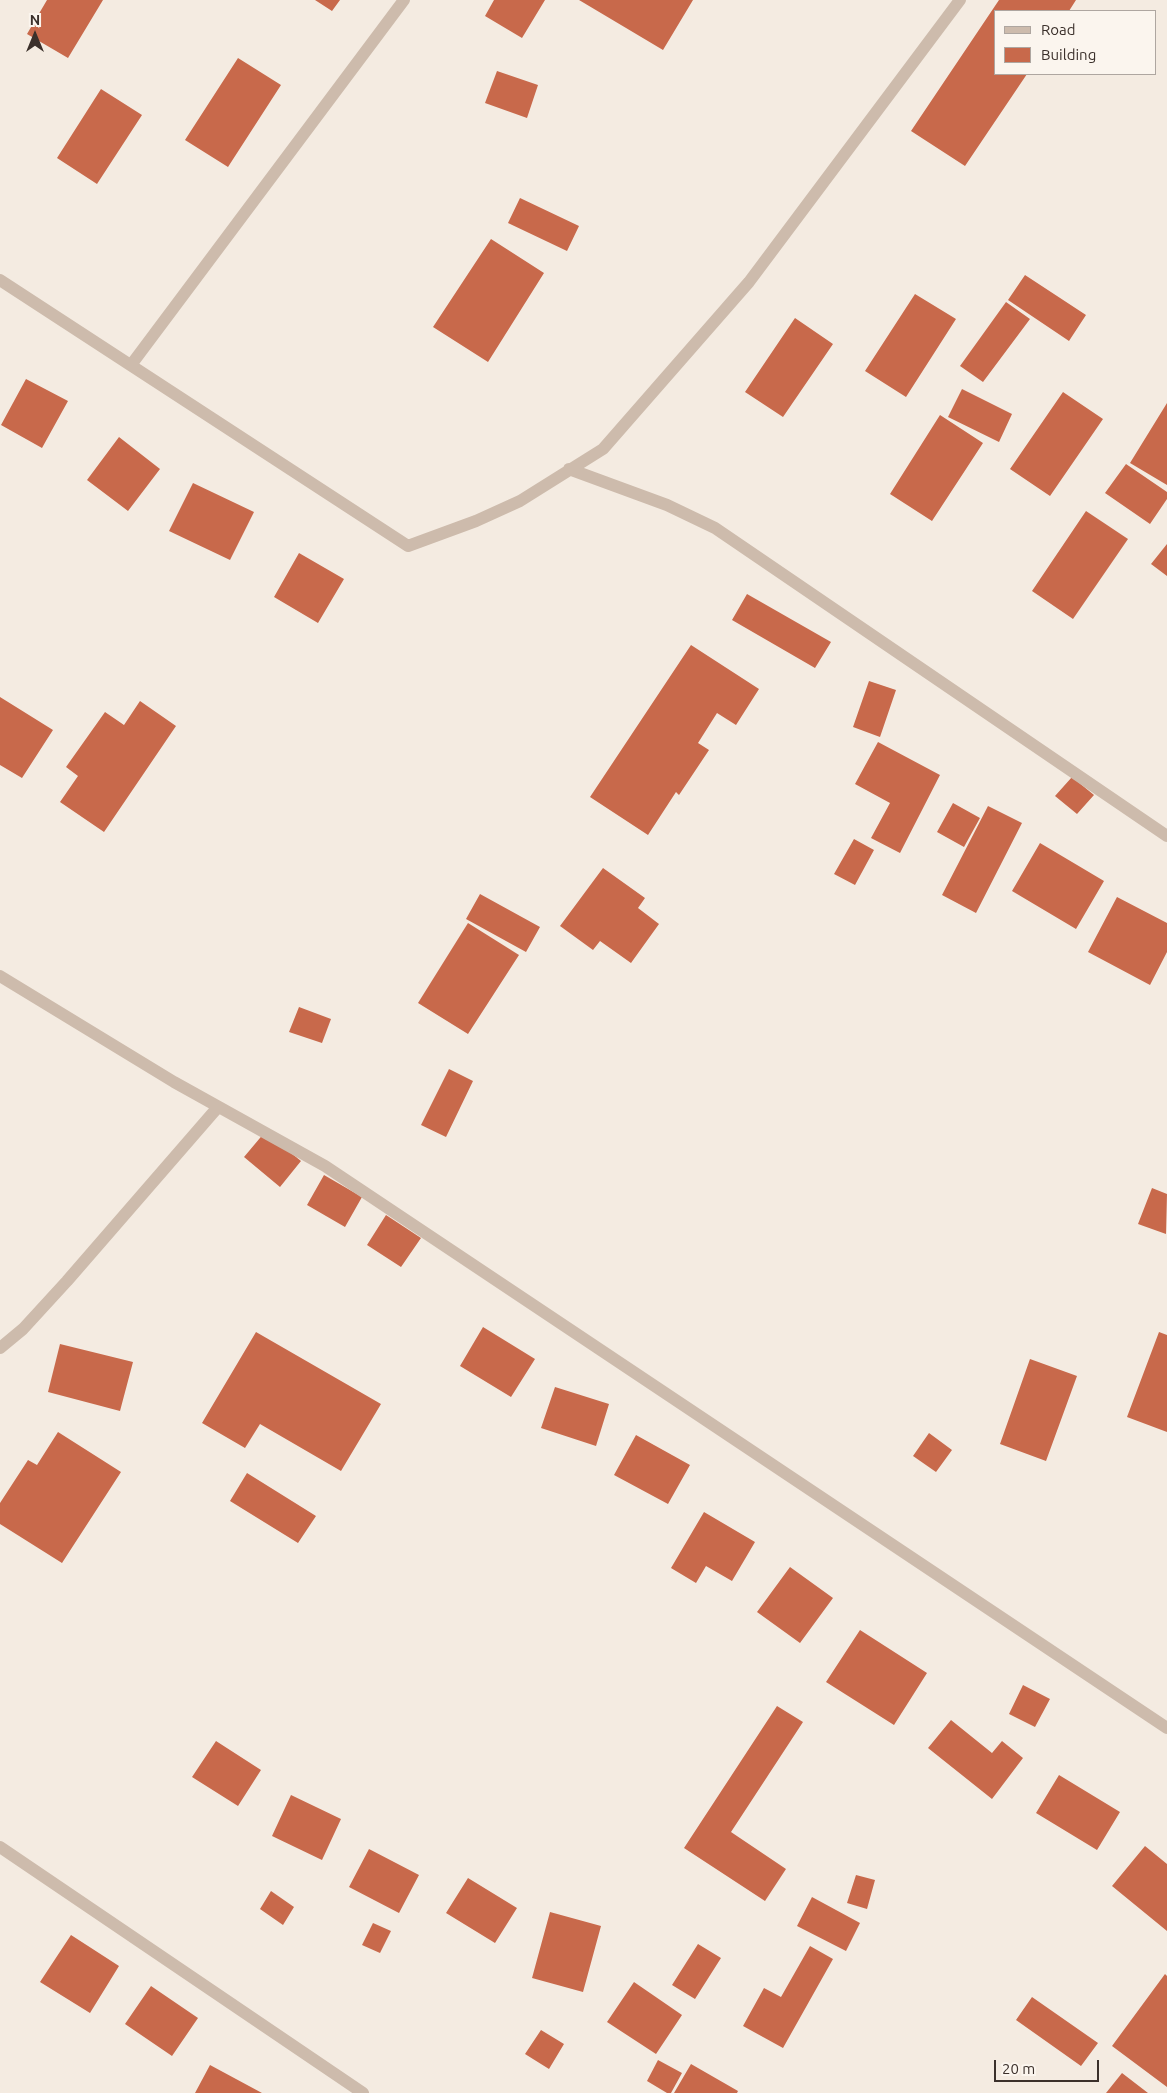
<!DOCTYPE html>
<style>
body{margin:0}
#map{position:relative;width:1167px;height:2093px;overflow:hidden;background:#f4ebe1;font-family:Ubuntu,sans-serif}
canvas{display:block}
.legend{position:absolute;left:994px;top:10px;width:162px;height:65px;box-sizing:border-box;background:#fbf5ee;border:1px solid #aea6a0;margin:0;padding:6px 9px;list-style:none;font-size:15px;color:#3b302b}
.legend li{display:flex;align-items:center;gap:10px;height:25px}
.legend b{width:25px;border:1px solid #aea6a0}
.north{position:absolute;left:10px;top:10px;width:50px;height:50px;-webkit-text-stroke:4px #fbf5ee;paint-order:stroke;rotate:0deg;font-size:14px;font-weight:700;line-height:20px;text-align:center;color:#3b302b}
.north::after{content:'';display:block;margin:auto;width:18px;height:22px;background:#3b302b;clip-path:polygon(50% 0,100% 100%,50% 72%,0 100%)}
.scale{position:absolute;left:994px;top:2060px;width:105px;height:22px;box-sizing:border-box;border:2px solid #3b302b;border-top:0;padding-left:6px;font-size:15px;line-height:18px;white-space:nowrap;color:#3b302b;-webkit-text-stroke:4px #fbf5ee;paint-order:stroke}
</style>
<div id="map">
<canvas width="1167" height="2093"></canvas>
<ul class="legend">
<li><b style="height:6px;background:#cdbbac"></b>Road</li>
<li><b style="height:14px;background:#c8694b"></b>Building</li>
</ul>
<div class="north">N</div>
<div class="scale">20 m</div>
</div>
<script>
const context = document.querySelector('canvas').getContext('2d');
context.lineJoin = 'round';
function fillPath(path, color) { context.fillStyle = color; context.fill(path, 'evenodd'); }
function stroke(path, color, width, dash) { context.strokeStyle = color; context.lineWidth = width; context.lineCap = dash ? 'butt' : 'round'; context.setLineDash(dash || []); context.stroke(path); }
fillPath(new Path2D(`
 M47,0H103L68,58L27,34Z
 M315,0H340L332,11Z
 M494,0H545L522,38L485,16Z
 M579,0H693L663,50Z
 M999,0H1076L1069,11H996V74H1027L965,166L911,131Z
 M238,58L281,85L228,167L185,140Z
 M497,71L538,85L527,118L485,103Z
 M101,89L142,115L97,184L57,158Z
 M520,198L579,226L567,251L508,223Z
 M491,239L544,273L488,362L433,327Z
 M1025,275L1086,315L1069,341L1008,300Z
 M915,294L956,319L906,397L865,371Z
 M1006,302L1030,319L983,382L960,366Z
 M795,318L833,344L783,417L745,392Z
 M26,379L68,401L42,448L1,425Z
 M962,389L1012,414L999,442L948,417Z
 M1063,392L1103,419L1050,496L1010,469Z
 M1167,403V485L1130,463Z
 M940,415L983,443L932,521L890,494Z
 M119,437L160,469L128,511L87,480Z
 M1126,464L1167,492V499L1150,524L1105,493Z
 M193,483L254,512L230,560L169,531Z
 M1086,511L1128,539L1073,619L1032,591Z
 M1167,544V576L1151,564Z
 M299,553L344,579L318,623L274,597Z
 M747,594L831,642L815,668L732,620Z
 M691,645L759,689L736,725L717,713L698,743L709,750L679,795L676,792L648,835L590,797Z
 M869,681L896,690L880,737L853,727Z
 M0,697L53,730L22,778L0,765Z
 M140,701L176,726L104,832L60,802L78,776L66,767L105,712L124,725Z
 M878,742L940,775L900,853L871,838L890,803L855,784Z
 M1072,777L1094,795L1077,814L1055,796Z
 M953,803L980,818L964,847L937,832Z
 M988,806L1022,823L976,913L942,895Z
 M854,839L874,850L855,885L834,874Z
 M1040,843L1104,881L1076,929L1012,891Z
 M603,868L645,898L638,908L659,924L631,963L600,941L593,950L560,926Z
 M480,894L540,927L526,952L466,919Z
 M1117,897L1167,923V952L1150,985L1088,952Z
 M468,923L519,955L468,1034L418,1003Z
 M299,1007L331,1019L322,1043L289,1032Z
 M449,1069L473,1081L446,1137L421,1125Z
 M265,1132L301,1161L280,1187L244,1157Z
 M324,1175L362,1197L345,1227L307,1205Z
 M1152,1188L1167,1194L1166,1234L1138,1224Z
 M386,1215L421,1238L401,1267L367,1245Z
 M483,1327L535,1359L511,1397L460,1366Z
 M256,1332L381,1404L341,1471L260,1424L245,1448L202,1423Z
 M1159,1332L1167,1335V1432L1127,1417Z
 M60,1344L133,1362L120,1411L48,1392Z
 M1030,1359L1077,1376L1046,1461L1000,1444Z
 M555,1387L609,1404L596,1446L541,1428Z
 M58,1432L121,1472L62,1563L0,1524V1503L28,1460L37,1465Z
 M929,1433L952,1450L936,1472L913,1456Z
 M636,1435L690,1465L668,1504L614,1475Z
 M247,1473L316,1516L298,1543L230,1501Z
 M704,1512L755,1542L732,1581L706,1566L696,1583L671,1568Z
 M790,1567L833,1598L800,1643L757,1612Z
 M860,1630L927,1673L894,1725L826,1682Z
 M1023,1685L1050,1699L1035,1727L1009,1714Z
 M777,1706L803,1722L731,1832L786,1869L765,1901L684,1848Z
 M951,1720L992,1753L1002,1741L1023,1758L992,1799L928,1748Z
 M216,1741L261,1770L238,1806L192,1777Z
 M1059,1775L1120,1812L1097,1850L1036,1813Z
 M291,1795L341,1819L322,1860L272,1836Z
 M1145,1846L1167,1864V1931L1112,1886Z
 M369,1849L419,1875L399,1913L349,1887Z
 M856,1875L875,1880L867,1909L847,1903Z
 M468,1878L517,1908L495,1943L446,1913Z
 M271,1891L294,1907L283,1925L260,1909Z
 M812,1897L860,1923L846,1951L797,1926Z
 M550,1912L601,1926L583,1992L532,1978Z
 M373,1923L391,1931L380,1953L362,1945Z
 M71,1935L119,1966L90,2013L40,1982Z
 M698,1944L721,1958L695,1999L672,1985Z
 M810,1946L833,1959L783,2048L743,2026L764,1988L781,1997Z
 M1165,1974L1167,1976V2087L1112,2046Z
 M634,1982L682,2015L656,2054L607,2022Z
 M151,1986L198,2018L172,2056L125,2024Z
 M1032,1997L1098,2043L1081,2066L1016,2020Z
 M541,2030L564,2044L549,2069L525,2054Z
 M658,2060L682,2073L671,2093H667L647,2081Z
 M691,2064L738,2091L737,2093H674Z
 M210,2065L262,2093H195Z
 M1122,2073L1148,2093H1106Z`), '#c8694b');
stroke(new Path2D(`
 M0,280L408,546L476,521L520,501L603,449L749,282L960,0
 M131,365L404,0
 M569,469L667,505L715,528L1167,836
 M0,976L174,1082L325,1166L1167,1728
 M0,1348L23,1329L67,1281L218,1107
 M0,1847L363,2093`), '#cdbbac', 12);
</script>
